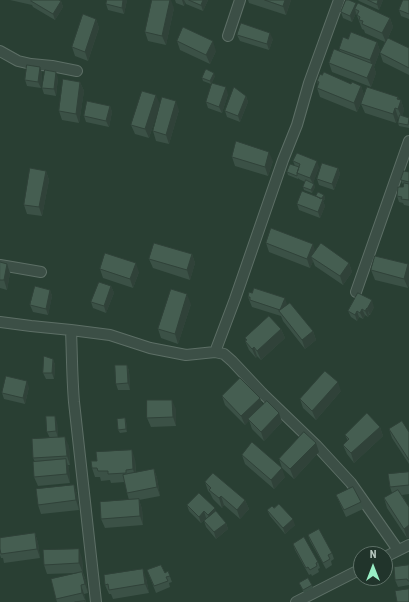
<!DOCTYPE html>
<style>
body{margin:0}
#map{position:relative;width:409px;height:602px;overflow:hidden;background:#293f33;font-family:"Roboto Condensed",sans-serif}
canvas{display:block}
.north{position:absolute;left:353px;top:546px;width:40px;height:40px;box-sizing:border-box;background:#21342b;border:1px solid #5e7067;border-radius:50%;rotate:0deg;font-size:11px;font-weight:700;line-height:16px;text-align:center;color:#b9c9c1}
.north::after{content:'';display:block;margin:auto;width:14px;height:18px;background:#99eec5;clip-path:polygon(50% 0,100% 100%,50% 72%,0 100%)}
</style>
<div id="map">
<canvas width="409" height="602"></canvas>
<div class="north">N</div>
</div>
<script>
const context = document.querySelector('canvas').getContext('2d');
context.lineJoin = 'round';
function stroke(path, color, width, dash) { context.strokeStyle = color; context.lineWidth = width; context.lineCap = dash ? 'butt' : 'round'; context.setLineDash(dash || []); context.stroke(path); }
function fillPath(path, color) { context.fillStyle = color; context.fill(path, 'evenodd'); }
const street = new Path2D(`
 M228,36L240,0
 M0,51L18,61L31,64L52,66L77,71
 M0,265L41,272
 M356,292L409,141
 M0,322L31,326L71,330L110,335L150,348L186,355L215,352L224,354L232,361L262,393L316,445L351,483L398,550
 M71,330C72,354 72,378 74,402L96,602
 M215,352L235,299L283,160L297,125L309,83L339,0
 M385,557L409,545
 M296,602L361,569`);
stroke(street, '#5d6f66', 12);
stroke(street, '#3c4f46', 10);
fillPath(new Path2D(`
 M10,0H59L61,1L63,7L55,20L33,7L32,5Z
 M127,0L124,14L108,10L106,4Z
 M175,0H208L203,11L186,4L185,2L184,6L176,3Z
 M248,0H291L286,15L249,3Z
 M358,0H383L379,10L359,1Z
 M409,0V19L401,16L399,10Z
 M356,5L390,18L393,27L388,38L409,48V75L383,62L380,53L385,42L365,33L364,30L362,29L356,13L352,22L343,18L341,12Z
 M174,8L166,45L148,41L145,32Z
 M96,19L99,28L88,61L75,56L72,47Z
 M237,35L273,39L269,50L240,41Z
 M348,39L377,42L380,51L374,67L376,73L371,87L332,72L329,63L340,51L339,49Z
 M177,41L216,51L210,64L180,50Z
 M40,67L42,73L41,88L27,86L25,80Z
 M215,76L211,84L203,81L202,78Z
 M58,78L56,96L44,94L42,88Z
 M317,81L361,86L364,95L398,97L399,100H401L404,110L402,116L409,118V128L399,126L398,123L399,118L398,117L396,123L365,113L361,104L364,96L357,112L320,97L317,88L318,85Z
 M80,82L84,91L79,123L62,120L59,111Z
 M228,94L222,113L208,108L206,102Z
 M246,96L248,102L240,122L227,117L225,111Z
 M160,104L149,138L135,134L131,125Z
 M110,106L112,112L109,127L86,122L84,116Z
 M179,110L169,144L156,141L153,131Z
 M232,157L273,161L268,176L235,166Z
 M293,161L319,167L313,183L315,187L312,193L304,190L303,187L305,182L299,179L298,178V179L288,175L287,172L295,166Z
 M338,168L340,174L334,190L319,185L317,179Z
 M46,171L49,180L42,216L27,214L24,205Z
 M409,172V206L404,205L403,203L399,202L397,196L403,187V184L402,183L401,180Z
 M324,195L325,199L323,201L325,206L320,218L299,210L297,204L316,197V196Z
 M266,243L315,251L349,263L352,272L343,285L315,266L313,261L310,268L269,252Z
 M192,254L195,263L190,280L153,268L149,259Z
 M0,262L7,264L10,273L7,290L0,288Z
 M408,264L409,266V283L408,288L375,280L371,270Z
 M100,269L139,272L133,288L103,278Z
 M111,286L114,293L106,313L93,308L91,302Z
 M50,290L52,296L48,315L33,312L30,305Z
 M248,297L287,304L286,306L313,331L316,340L305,349L283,321L281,316L252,307Z
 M191,304L178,344L161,338L158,329Z
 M374,307L370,315H369L368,317L365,315L363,319L359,317L357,321L351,317L348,311Z
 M281,329L285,338L261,360L257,356L256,358L249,350L245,341L246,340L245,338Z
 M53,359L55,365L54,379H46L43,373Z
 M127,365L129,371L130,390H118L116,384Z
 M29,387L25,404L4,399L2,393Z
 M341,391L316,420L303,408L300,399Z
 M222,396L260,398L262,405L279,413L282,422L264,441L252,429L249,420L245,425L225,405Z
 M176,409V426L151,427L147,418Z
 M125,418L126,421L127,432L120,433L118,430Z
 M57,422L58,438L69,446L70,465H68L69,469L70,483L38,486L34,477L35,462L33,458L50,438L47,432Z
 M380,427L383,436L354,463L347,454L343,445L348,441L345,435Z
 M389,429L409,432V464L392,438Z
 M316,443L319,452L294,479L282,468L279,459Z
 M242,455L285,477L274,489L245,464Z
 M135,459L136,473L154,469L157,478L160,496L139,500L142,509L143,525L105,528L101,519L129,500L127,493L125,482L111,483L110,480L101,481L100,477H95L92,468Z
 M409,472V494L402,495L409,507V537L407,538L387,508L384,498L392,493L390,487Z
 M205,482L245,500L249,509L240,519L224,505L222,508L213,499L210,493L208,491Z
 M74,485L77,494L79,510L41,514L38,505Z
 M336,495L361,502L363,509L346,517Z
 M187,505L216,511L226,523L228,529L216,539L206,527L204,521L207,518H206L201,523L189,511Z
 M274,508L295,525L285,534L270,516L267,510Z
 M35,533L38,543L40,558L4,563L3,558H1L0,555V538Z
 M308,535L332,553L334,559L331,561L332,565L326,569L310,541Z
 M293,544L318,562L320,568L318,569L319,572L312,576L311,574L309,575L295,550Z
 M82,558L83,573L86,581L88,593L84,594L86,602H57L56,599L78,573L47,574L44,565Z
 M409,565V585L398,587L395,580Z
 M147,570L165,573L168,571L172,582L169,583L170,587L156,593Z
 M146,578L149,593L113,599L111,594H109L105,585Z
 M299,583L312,585L313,588L304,593Z`), '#3b5146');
fillPath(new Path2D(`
 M123,0H127L124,14L122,8Z
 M170,0H171L174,8L166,45L162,36Z
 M182,0H184L185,2L184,6Z
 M203,0H208L203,11L201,5Z
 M285,0H291L286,15L283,6Z
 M378,0H383L379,10L377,4Z
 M61,1L63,7L55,20L53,14Z
 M356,3L358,9H355L356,13L352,22L350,16Z
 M390,18L393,27L386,42L382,33Z
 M96,19L99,28L88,61L85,52Z
 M270,33L273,39L269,50L267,44Z
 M213,41L216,51L210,64L206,55Z
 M377,42L380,51L374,67L376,73L371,87L367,78L372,66L370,60Z
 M40,67L42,73L41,88L38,82Z
 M56,72L58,78L56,96L54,89Z
 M214,73L215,76L211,84L210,81Z
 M80,82L84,91L79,123L76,114Z
 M361,86L364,95L357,112L354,103Z
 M226,87L228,94L222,113L219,107Z
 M156,95L160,104L149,138L145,129Z
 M246,96L248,102L240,122L238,116Z
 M398,97L400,103L401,100L404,110L402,118L398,109L397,99Z
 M176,101L179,110L169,144L166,135Z
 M110,106L112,112L109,127L106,121Z
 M395,108L398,117L396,123L393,114Z
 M269,152L273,161L268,176L265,167Z
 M317,161L319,167L313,184L310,178Z
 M338,168L340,174L334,190L332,184Z
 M46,171L49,180L42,216L39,207Z
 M314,184L315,187L312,193L311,190Z
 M324,195L325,199L323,201L325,206L320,218L318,212L321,199Z
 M313,244L316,253L311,257L313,261L310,268L307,259Z
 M192,254L195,263L190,280L187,270Z
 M136,263L139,272L133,288L130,279Z
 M349,263L352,272L343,285L340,276Z
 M7,264L10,273L7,290L4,280Z
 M408,264L409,266V283L408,288L404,279Z
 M111,286L114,293L106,313L104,306Z
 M50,290L52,296L48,315L46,309Z
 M187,294L191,304L178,344L175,334Z
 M285,298L287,304L283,316L280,310Z
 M372,300L374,307L370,315L367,309Z
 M367,308L369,315L368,317L365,311Z
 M362,309L365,315L363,319L360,313Z
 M357,311L359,317L357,321L355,315Z
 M281,329L285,338L261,360L257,351Z
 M313,331L316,340L305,349L302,340Z
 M254,347L257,356L256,358L252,349Z
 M53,359L55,365L54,379L52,373Z
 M127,365L129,371L130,390L128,383Z
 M27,381L29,387L25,404L23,398Z
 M338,382L341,391L316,420L312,411Z
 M260,398L263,407L245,425L241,416Z
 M172,400L176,409V426L173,417Z
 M279,413L282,422L264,441L261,432Z
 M55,416L57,422L58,438L56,431Z
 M125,418L126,421L127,432L126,429Z
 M380,427L383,436L354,463L351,453Z
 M65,437L69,446L70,465L67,456Z
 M316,443L319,452L294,479L290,469Z
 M132,450L135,459L136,479L133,469Z
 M66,459L69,469L70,483L67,474Z
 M282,468L285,477L274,489L271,480Z
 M154,469L157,478L160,496L157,487Z
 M74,485L77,494L79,510L76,500Z
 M221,496L224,505L222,508L219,498Z
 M139,499L142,509L143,525L140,516Z
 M245,500L249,509L240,519L237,510Z
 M215,508L217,514L210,521L208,515Z
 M204,511L206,518L201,523L199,517Z
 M293,519L295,525L285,534L283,528Z
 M226,523L228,529L216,539L214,532Z
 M409,525V537L407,538L404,529Z
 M35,533L38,543L40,558L37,549Z
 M79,549L82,558L83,573L79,563Z
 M143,569L146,578L149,593L145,584Z
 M82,572L86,581L88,593L85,584Z
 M81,585L84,594L86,602L82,593Z`), '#304239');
const building = new Path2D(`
 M32,0H59L61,1L53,14L31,1Z
 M107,0H123L122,8L106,4Z
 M152,0H170L162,36L145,32Z
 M189,0H203L201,5Z
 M265,0H285L283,6Z
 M346,0H349L356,3L350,16L341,12Z
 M368,0H378L377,4Z
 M403,0H409V14L399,10Z
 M358,3L390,18L382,33L362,24L363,21L359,20L360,17L357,15L359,11L355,9Z
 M83,14L96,19L85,52L72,47Z
 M241,23L270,33L267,44L237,35Z
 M183,27L213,41L206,55L177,41Z
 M351,32L377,42L370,60L339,49L343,37L348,39Z
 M388,38L409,48V68L380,53Z
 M334,49L373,64L367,78L329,63Z
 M27,65L40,67L38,82L25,80Z
 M206,69L214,73L210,81L202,78Z
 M45,70L56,72L54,89L42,88Z
 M324,72L351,84L352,82L361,86L354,103L317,88L319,82L317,81L320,74L322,75Z
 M63,79L80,82L76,114L59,111Z
 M212,83L226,87L219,107L206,102Z
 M234,87L246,96L238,116L225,111Z
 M367,87L398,97L397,99L401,100L398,109L395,108L393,114L361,104Z
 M142,91L156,95L145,129L131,125Z
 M162,97L176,101L166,135L153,131Z
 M87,101L110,106L106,121L84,116Z
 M400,115L409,118L408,125L398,123Z
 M236,141L269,152L265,167L232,157Z
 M297,153L317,161L310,178L297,173L300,164L293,161Z
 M322,163L338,168L332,184L317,179Z
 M290,164L299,167L297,173V176L287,172Z
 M30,168L46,171L39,207L24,205Z
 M404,171L409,172V182L401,180Z
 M306,180L314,184L311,190L303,187Z
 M404,183L409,184V200L401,199L402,197L397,196L398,187H403Z
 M302,191L323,199L318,212L297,204Z
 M318,192L324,195L321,199L316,196Z
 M271,228L313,244L307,259L266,243Z
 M154,243L192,254L187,270L149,259Z
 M321,243L349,263L340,276L311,257Z
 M105,253L136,263L130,279L100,269Z
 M375,256L408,264L404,279L371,270Z
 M0,262L7,264L4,280H0Z
 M99,282L111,286L104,306L91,302Z
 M35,286L50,290L46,309L30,305Z
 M254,288L285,298L280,310L250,300V297H248L249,292L252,293Z
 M171,289L187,294L175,334L158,329Z
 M358,293L372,300L367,309V308L365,311L362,309L360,313L357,311L355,315L348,311Z
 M290,303L313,331L302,340L279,311Z
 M269,316L281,329L257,351L254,347L252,349L245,341L247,340L245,338Z
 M44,356L53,359L52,373H43Z
 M115,365H127L128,383L116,384Z
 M325,371L338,382L312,411L300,399Z
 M6,376L27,381L23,398L2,393Z
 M240,378L260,398L241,416L222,396Z
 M147,400H172L173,417L147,418Z
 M267,401L279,413L261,432L248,419Z
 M367,413L380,427L351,453L343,445L349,439L345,435Z
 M46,416H55L56,431L47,432Z
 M125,418L126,429L118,430L117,419Z
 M402,421L409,432V460L389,429Z
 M304,432L316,443L290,469L279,459Z
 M65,437L67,456L33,458L32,439Z
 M252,442L282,468L271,480L242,455Z
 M132,450L133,469L126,470V473L108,474V471H98L97,468H92L91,461H97L96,452Z
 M66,459L67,474L34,477L33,462Z
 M154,469L157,487L127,493L123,475Z
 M409,472V485L390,487L388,474Z
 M213,473L245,500L237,510L221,496L219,498L209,490L211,488L205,482Z
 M74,485L76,500L38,505L36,489Z
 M353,487L361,502L344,510L336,495Z
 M398,490L409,507V525L404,529L384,498Z
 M199,493L215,508L208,515L204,511L199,517L187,505Z
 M139,499L140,516L101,519L100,502Z
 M279,504L293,519L283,528L267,510L272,506L274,508Z
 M216,511L226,523L214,532L204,521Z
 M319,529L332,553L328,555L330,559L323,563L308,535Z
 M35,533L37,549L1,554L0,549V538Z
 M304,537L318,562L316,563L317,566L310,570L308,567L306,568L293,544Z
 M79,549V563L44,565L43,550Z
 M161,565L165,573L168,571L170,576L166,577L168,581L154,586L147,570Z
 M409,565V581H408L407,579L395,580L394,567Z
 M143,569L145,584L109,590L108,584L105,585L104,575Z
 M82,572L85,584L81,585L82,593L56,599L51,579Z
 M308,578L312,585L303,590L299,583Z
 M409,589V602H397L395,591Z
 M85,601V602H75Z`);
fillPath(building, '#455e51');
stroke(building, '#304239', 1);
</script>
